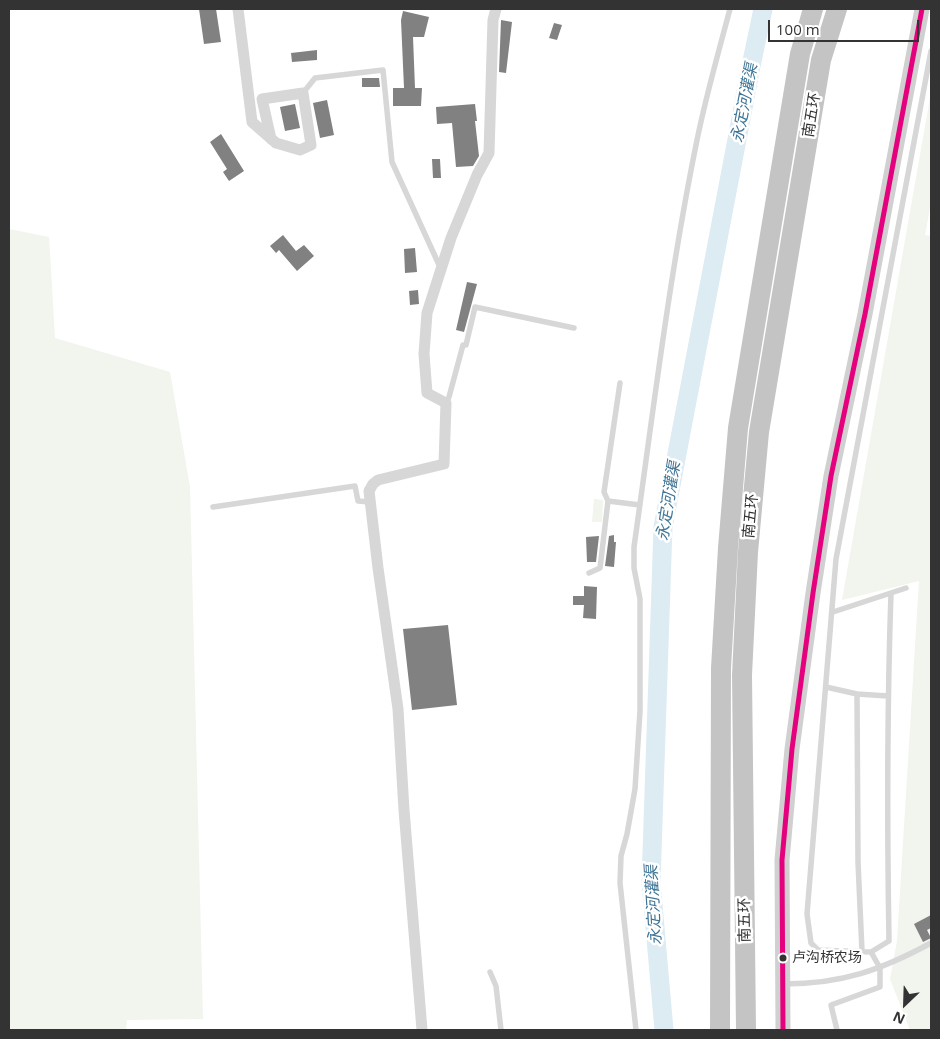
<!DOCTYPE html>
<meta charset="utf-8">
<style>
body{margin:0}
#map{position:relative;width:940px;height:1039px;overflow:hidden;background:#fff;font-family:"Open Sans",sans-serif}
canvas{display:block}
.frame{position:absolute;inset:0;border:10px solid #333;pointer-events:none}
.north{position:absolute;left:880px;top:979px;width:50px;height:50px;-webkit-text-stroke:4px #fff;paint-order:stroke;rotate:204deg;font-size:14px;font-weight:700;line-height:20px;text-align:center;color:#333}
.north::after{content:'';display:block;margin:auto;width:18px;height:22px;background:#333;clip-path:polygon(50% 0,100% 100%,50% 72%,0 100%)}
.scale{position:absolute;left:768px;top:20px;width:151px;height:22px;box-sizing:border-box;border:2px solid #333;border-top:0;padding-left:6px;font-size:15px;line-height:18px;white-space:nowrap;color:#333;-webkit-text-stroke:4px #fff;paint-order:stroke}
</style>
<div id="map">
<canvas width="940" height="1039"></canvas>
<div class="frame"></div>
<div class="north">N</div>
<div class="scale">100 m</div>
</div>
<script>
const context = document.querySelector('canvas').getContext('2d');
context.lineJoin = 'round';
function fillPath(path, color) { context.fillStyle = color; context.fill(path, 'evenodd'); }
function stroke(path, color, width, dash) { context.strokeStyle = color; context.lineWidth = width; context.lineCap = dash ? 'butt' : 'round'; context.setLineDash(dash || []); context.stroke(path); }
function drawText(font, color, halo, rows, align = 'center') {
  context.font = font + ' "Open Sans","Noto Sans SC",sans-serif'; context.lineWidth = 5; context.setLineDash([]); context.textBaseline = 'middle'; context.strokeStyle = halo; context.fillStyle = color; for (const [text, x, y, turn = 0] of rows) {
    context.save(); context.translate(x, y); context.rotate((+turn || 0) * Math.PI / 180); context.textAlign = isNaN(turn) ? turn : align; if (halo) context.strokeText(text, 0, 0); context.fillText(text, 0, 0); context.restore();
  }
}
fillPath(new Path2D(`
 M931,92V202L925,235L931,236V1030H910L890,979L897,941L919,581L842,600Z
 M9,229L49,237L55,338L170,372L190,487L203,1019L127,1020L126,1030H9Z
 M594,499L603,500L602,522H592Z`), '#f1f5ed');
stroke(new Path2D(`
 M664,1030L651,882L663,527L751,66L763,9`), '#ddebf3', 19);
fillPath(new Path2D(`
 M199,9H216L221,42L204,44Z
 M403,11L429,17L424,37H413L415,88H422L421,106H393V88H404L401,20Z
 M501,20L512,22L506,73L499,72Z
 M554,23L562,25L557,40L549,38Z
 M317,50V60L292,62L291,53Z
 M362,78H379L380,87H362Z
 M327,100L334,135L320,138L313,103Z
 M295,104L300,128L285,131L280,107Z
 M475,104L477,121H475L479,156L473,166L456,167L452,123L437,124L436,107Z
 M221,134L244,171L229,181L223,172L227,169L210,142Z
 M432,159H440L441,178H433Z
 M283,235L296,251L304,245L314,256L297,271L279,250L276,253L270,246Z
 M415,248L417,272L405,273L404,249Z
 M467,282L477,284L464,332L456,330Z
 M418,290L419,304L410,305L409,291Z
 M614,535V542H616L614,567L605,566L609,536Z
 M599,536L596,562H587L586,537Z
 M584,586L597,587L596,619L583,618L584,605H573V596H584Z
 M448,625L457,705L412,710L403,629Z
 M931,915V928L927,930L931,938L923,942L914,924Z`), '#818181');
stroke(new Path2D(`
 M303,93L315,78L383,70L392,162L440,267
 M446,403L449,397L463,345H466L475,307L574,328
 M608,501L640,505
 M213,507L355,486L358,501L370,502
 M589,573L600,568L608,501L604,492L620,383
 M833,612L906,588
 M826,687L857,694L858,862L862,951
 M857,694L888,696
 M871,952L889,941C887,824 887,709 891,593
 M490,972L496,986L501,1030
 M784,984C842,984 881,970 931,943
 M636,1030L620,883L621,856L627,834L635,789L640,711V599L634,568V547C653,413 669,278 696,145C705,99 718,54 730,9
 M837,1030L831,1005L880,987V968L871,952L818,950L811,943L807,914L836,559L931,51`), '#d7d7d7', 5.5);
stroke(new Path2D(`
 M238,9L252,122L276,143L300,150L311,145L303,93L262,99L271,139
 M422,1030L404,810L398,709L378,568L369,491L373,484L378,480L444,464L446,403L427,393L424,354L427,313L451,238L477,175L489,153L493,20L496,9`), '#d7d7d7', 11);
stroke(new Path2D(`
 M783,1030L782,860L792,749L813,593L831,476L865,314L922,9`), '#d0d0d0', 15);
stroke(new Path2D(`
 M720,1030L721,668L728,548L738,428L800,54L813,9
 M746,1030L742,675L748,552L759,432L821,60L837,9`), '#c4c4c4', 20);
stroke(new Path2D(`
 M783,1030L782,860L792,749L813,593L831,476L865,314L922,9`), '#e5007d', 5);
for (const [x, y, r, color] of [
 [783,958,4.5,"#333"]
]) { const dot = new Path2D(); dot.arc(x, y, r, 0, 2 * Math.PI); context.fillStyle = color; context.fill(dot); stroke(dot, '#fff', 2); }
drawText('14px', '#333', '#fff', [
 ["卢沟桥农场",792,958]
], 'left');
drawText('15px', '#333', '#fff', [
 ["南五环",812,115,-81],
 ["南五环",751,516,-85],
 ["南五环",745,920,-91]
]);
drawText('italic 16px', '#3f7597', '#fff', [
 ["永定河灌渠",745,103,-79],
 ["永定河灌渠",669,501,-81],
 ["永定河灌渠",654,905,-93]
]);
</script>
